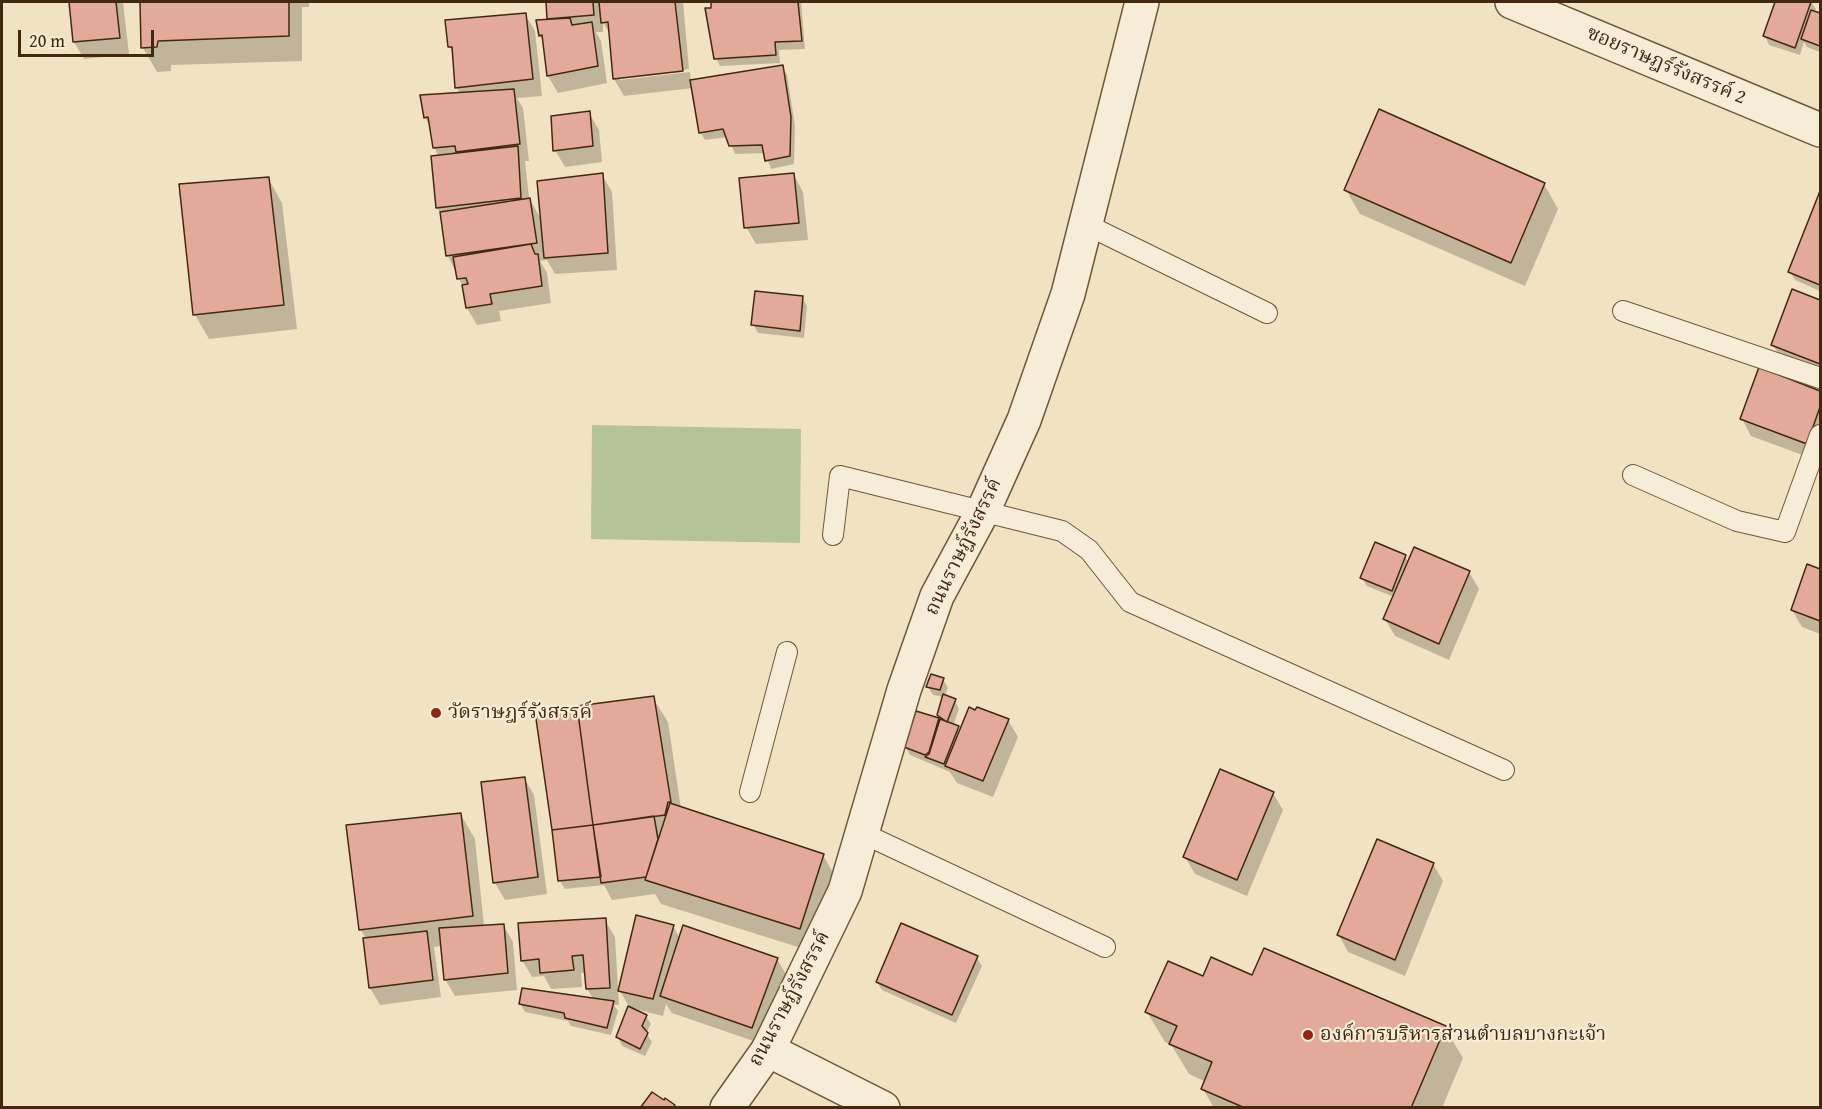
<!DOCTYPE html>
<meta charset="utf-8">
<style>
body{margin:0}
#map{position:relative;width:1822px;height:1109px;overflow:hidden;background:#f1e2c1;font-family:"Gentium Book Plus",serif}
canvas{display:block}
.frame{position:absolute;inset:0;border:3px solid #412910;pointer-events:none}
.scale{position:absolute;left:18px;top:30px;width:136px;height:27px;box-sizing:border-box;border:3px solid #412910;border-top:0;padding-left:8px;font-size:18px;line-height:21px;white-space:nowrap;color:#412910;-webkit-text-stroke:4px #f6ecd7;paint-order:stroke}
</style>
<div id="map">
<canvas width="1822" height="1109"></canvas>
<div class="frame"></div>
<div class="scale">20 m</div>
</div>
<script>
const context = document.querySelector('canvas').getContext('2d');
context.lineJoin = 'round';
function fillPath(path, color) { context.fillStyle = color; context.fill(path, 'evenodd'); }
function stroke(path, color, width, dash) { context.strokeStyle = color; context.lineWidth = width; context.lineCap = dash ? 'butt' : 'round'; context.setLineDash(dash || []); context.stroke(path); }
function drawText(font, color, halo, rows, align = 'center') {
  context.font = font + ' "Gentium Book Plus","Noto Serif Thai",serif'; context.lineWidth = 4.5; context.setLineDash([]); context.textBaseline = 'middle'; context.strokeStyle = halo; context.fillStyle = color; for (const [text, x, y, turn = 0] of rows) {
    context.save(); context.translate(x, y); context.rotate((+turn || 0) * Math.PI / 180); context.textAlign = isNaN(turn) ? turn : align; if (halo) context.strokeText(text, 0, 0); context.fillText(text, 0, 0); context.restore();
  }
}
fillPath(new Path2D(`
 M592,425L801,429L800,543L591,539Z`), '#b5c497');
fillPath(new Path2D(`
 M70,2H123L129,54L84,59L74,42Z
 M141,2H309V7H302V61L171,65V71L157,72L143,48Z
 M547,2H683L689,69L620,77V80L690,72L691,82L782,66L787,75L795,126L794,164L771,169L765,153L735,154L728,137L705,140L700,132L693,88L624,96L614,79L611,36L603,22V32H596L601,41L607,83L558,93L548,76L544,42L540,35L549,21Z
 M712,2H801L805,49L779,50L780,63L720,66L716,58Z
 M1777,2H1811L1816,9L1814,12L1820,15V52L1807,47L1804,42L1800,55L1769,45L1765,36Z
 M525,14L535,31L542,96L517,98L523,108L529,161H525L529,198L542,221L602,175L612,192L617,270L555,274L547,260L540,261L547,273L551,303L499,311L501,321L477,325L467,308L464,289L448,256L443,217L437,208L433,157H439L434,147L431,128L425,117L460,94L457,87L454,54L450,47Z
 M589,113L599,130L602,162L565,167L555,150Z
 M794,175L803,192L808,240L756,244L746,227Z
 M268,178L282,203L297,329L209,339L195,315L180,186Z
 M1544,184L1558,209L1525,286L1360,214L1346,190Z
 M1820,199V291L1795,280L1790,272Z
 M1793,291L1820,301V376L1783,362L1773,345Z
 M802,297L807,306L804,338L758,333L753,324Z
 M1760,369L1820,392V449L1816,460L1751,436L1742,419Z
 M1415,549L1469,572L1479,589L1449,660L1395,636L1385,619L1394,597L1367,586L1362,578L1405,556L1409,563Z
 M1808,566L1820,570V634L1802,627L1792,610Z
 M943,679L948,688L944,697L955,701L959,709L953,726L961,732L1008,720L1018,737L993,797L957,783L950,772L910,755L906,747L917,713L942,721L939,715L943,697L933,695L928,687Z
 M653,698L668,722L681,809L823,855L837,880L814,952L661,904L655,894L612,900L604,885L565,889L560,881L554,829Z
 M524,778L534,795L547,894L505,900L495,883L483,784Z
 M1273,793L1283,810L1247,896L1195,874L1185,857Z
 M461,815L475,839L484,926L503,925L513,942L517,990L455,996L445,979L442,946L434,947L441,997L380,1005L370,988L367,940L361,930L347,826Z
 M1433,864L1443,881L1405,976L1348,952L1339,935Z
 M605,920L615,937L619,1005H614L618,1011L611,1035L571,1026L568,1021L525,1012L520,1003L594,1000L587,989L586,973H581L582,987L551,989L544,976L532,977L522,960Z
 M673,926L680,939L777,959L787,976L762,1044L672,1013L666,1004L663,1016L635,1009L646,1016L651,1024L646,1033L652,1042L645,1056L622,1046L618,1037L630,1008L620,991Z
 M977,958L982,966L956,1023L882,990L877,982Z
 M1204,978L1445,1028L1463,1058L1442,1108H1214L1203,1089L1206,1082L1189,1074L1172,1046L1165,1042L1147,1012Z`), '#0003');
const building = new Path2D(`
 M69,2H116L120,38L73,42Z
 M140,2H289V36L158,41L157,47L141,48Z
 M546,2H593L594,15L547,19Z
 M599,2H675L683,71L613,79L608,22L601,23Z
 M711,2H798L802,41L775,42L776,55L714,59L705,8H711Z
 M1775,2H1811L1795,48L1763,36Z
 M1811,10L1820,13V46L1801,39Z
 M526,13L533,79L455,88L452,47H448L445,20Z
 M570,18L572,25L592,22L598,66L547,76L542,35L539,36L536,20Z
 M783,65L791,117L790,156L765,161L762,145L729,146L723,129L699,133L690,80Z
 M514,89L520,144L456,152L455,146L433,148L428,117L424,118L420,95Z
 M1379,109L1545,183L1511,263L1344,190Z
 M590,111L593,146L553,151L551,116Z
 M518,146L521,198L436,208L431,156Z
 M603,173L608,253L544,258L537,181Z
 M794,173L799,223L744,228L739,178Z
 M269,177L284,305L193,315L179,184Z
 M1820,191V285L1788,272Z
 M530,198L537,243L446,256L440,212Z
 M531,244L535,254H538L542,286L490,294L492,304L466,308L462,285L468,284L466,278L457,279L453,257Z
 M1792,289L1820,300V364L1771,345Z
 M755,291L803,296L800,331L751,325Z
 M1759,367L1820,391V407L1807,444L1740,419Z
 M1375,542L1406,555L1392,591L1360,578Z
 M1414,547L1470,571L1439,644L1383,619Z
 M1807,564L1820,569V621L1791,610Z
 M931,674L944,678L940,690L926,687Z
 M943,694L956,699L947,722L937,715Z
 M654,696L671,802H668L665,815L593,825L577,706Z
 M577,706L593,825L552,830L535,712Z
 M969,707L975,710L977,707L1009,719L983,781L945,766Z
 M916,711L939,718L929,752L925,755L904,747Z
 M940,719L959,726L944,764L925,757L929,754Z
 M1220,769L1274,792L1237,880L1183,857Z
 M525,777L538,877L493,883L481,782Z
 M670,803L824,854L800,929L645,880Z
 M461,813L473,916L359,930L346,825Z
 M654,816L658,839L646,877L601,883L593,825Z
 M593,825L601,877L558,881L552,830Z
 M1377,839L1434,863L1395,960L1337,935Z
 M636,915L674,925L653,999L618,991Z
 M606,918L610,988L586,989L583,955L572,956L574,970L540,973L539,959L521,961L518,923Z
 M901,923L978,956L952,1015L876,982Z
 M504,924L508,973L444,980L439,928Z
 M683,925L778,958L752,1028L660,996Z
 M427,931L433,980L369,988L363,938Z
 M1264,948L1446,1026L1411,1108H1245L1201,1089L1212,1062L1169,1044L1177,1026L1145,1012L1168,961L1203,976L1211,957L1252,975Z
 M522,988L614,1001L607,1028L565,1018L564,1013L519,1004Z
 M628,1006L647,1015L642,1026L648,1033L640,1049L616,1037Z
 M652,1092L664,1100L665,1098L675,1105L673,1108H640Z`);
fillPath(building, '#e3a999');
stroke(building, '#412910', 1.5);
const service = new Path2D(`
 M1085,224L1267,313
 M1623,311L1820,378
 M1633,475L1737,521L1785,532L1820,435
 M833,535L840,476L1062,531L1089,550L1130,602L1504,770
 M750,792L787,652
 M862,833L1105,947`);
const minor = new Path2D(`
 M1512,2L1820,130
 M768,1050L883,1108`);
const tertiary = new Path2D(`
 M727,1108L768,1050L845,891L904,690L937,596L984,509L1024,420L1068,294L1142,2`);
stroke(service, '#6d573c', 22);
stroke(minor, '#6d573c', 36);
stroke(tertiary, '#6d573c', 36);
stroke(service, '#f6ecd7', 20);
stroke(minor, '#f6ecd7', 33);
stroke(tertiary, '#f6ecd7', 33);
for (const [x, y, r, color] of [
 [436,713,6,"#8f2418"],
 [1308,1035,6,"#8f2418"]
]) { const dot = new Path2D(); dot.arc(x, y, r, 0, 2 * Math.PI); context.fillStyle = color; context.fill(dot); stroke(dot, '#f6ecd7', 2); }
drawText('20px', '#412910', '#f6ecd7', [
 ["ซอยราษฎร์รังสรรค์ 2",1666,66,23],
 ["ถนนราษฎ์รังสรรค์",964,547,-64],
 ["ถนนราษฎ์รังสรรค์",790,999,-62]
]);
drawText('20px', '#412910', '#f6ecd7', [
 ["วัดราษฎร์รังสรรค์",448,713],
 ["องค์การบริหารส่วนตำบลบางกะเจ้า",1320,1035]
], 'left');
</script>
